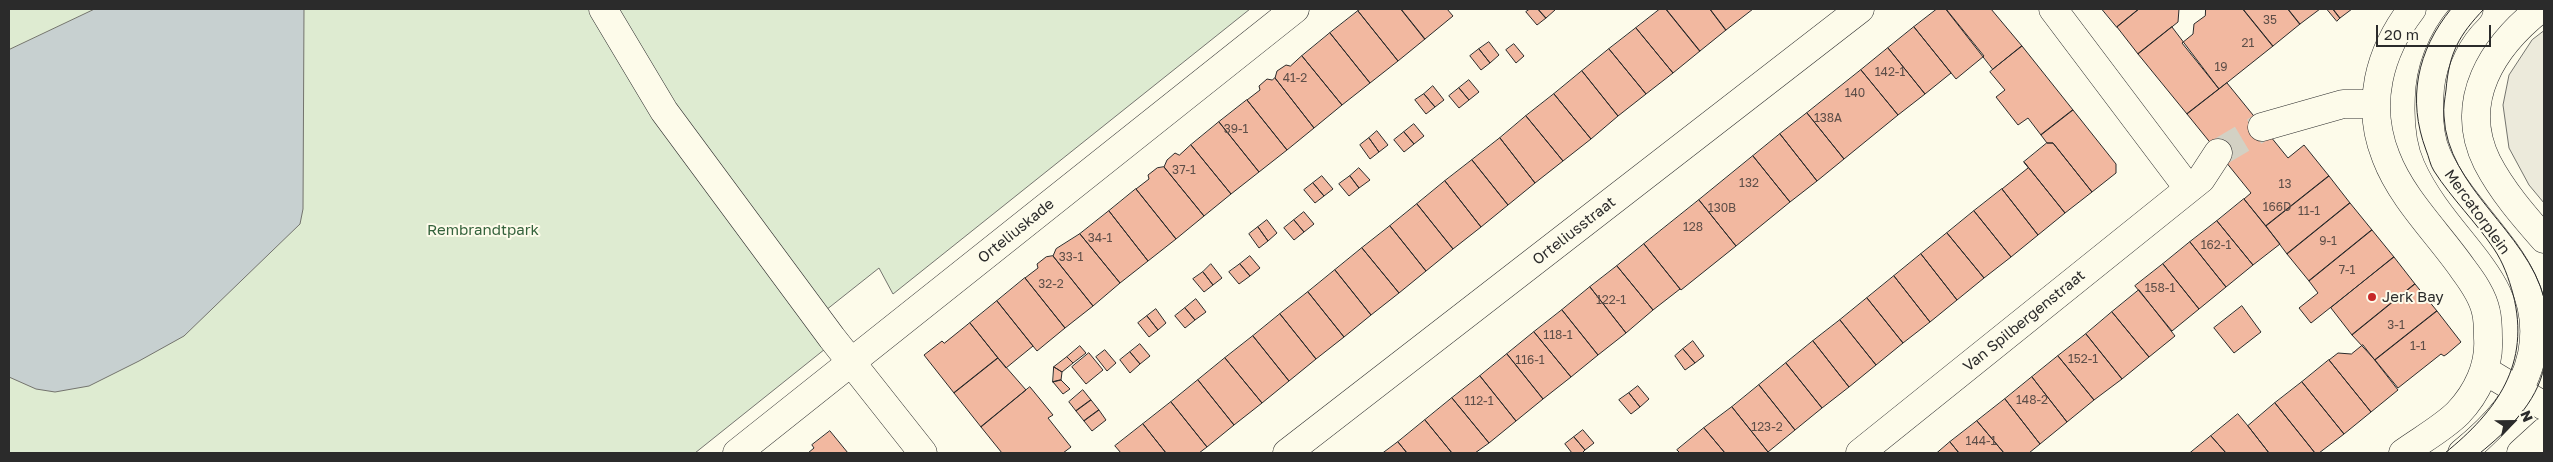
<!DOCTYPE html>
<style>
body{margin:0}
#map{position:relative;width:2553px;height:462px;overflow:hidden;background:#fdfbea;font-family:"Golos Text",sans-serif}
canvas{display:block}
.frame{position:absolute;inset:0;border:10px solid #2b2b2b;pointer-events:none}
.north{position:absolute;left:2488px;top:397px;width:50px;height:50px;-webkit-text-stroke:4px #fdfbea;paint-order:stroke;rotate:67deg;font-size:14px;font-weight:700;line-height:20px;text-align:center;color:#2b2b2b}
.north::after{content:'';display:block;margin:auto;width:18px;height:22px;background:#2b2b2b;clip-path:polygon(50% 0,100% 100%,50% 72%,0 100%)}
.scale{position:absolute;left:2376px;top:25px;width:115px;height:22px;box-sizing:border-box;border:2px solid #2b2b2b;border-top:0;padding-left:6px;font-size:15px;line-height:18px;white-space:nowrap;color:#2b2b2b;-webkit-text-stroke:4px #fdfbea;paint-order:stroke}
</style>
<div id="map">
<canvas width="2553" height="462"></canvas>
<div class="frame"></div>
<div class="north">N</div>
<div class="scale">20 m</div>
</div>
<script>
const context = document.querySelector('canvas').getContext('2d');
context.lineJoin = 'round';
function fillPath(path, color) { context.fillStyle = color; context.fill(path, 'evenodd'); }
function stroke(path, color, width, dash) { context.strokeStyle = color; context.lineWidth = width; context.lineCap = dash ? 'butt' : 'round'; context.setLineDash(dash || []); context.stroke(path); }
function drawText(font, color, halo, rows, align = 'center') {
  context.font = font + ' "Golos Text",sans-serif'; context.lineWidth = 4; context.setLineDash([]); context.textBaseline = 'middle'; context.strokeStyle = halo; context.fillStyle = color; for (const [text, x, y, turn = 0] of rows) {
    context.save(); context.translate(x, y); context.rotate((+turn || 0) * Math.PI / 180); context.textAlign = isNaN(turn) ? turn : align; if (halo) context.strokeText(text, 0, 0); context.fillText(text, 0, 0); context.restore();
  }
}
const green = new Path2D(`
 M9,9H1250L893,294L879,268L821,314L840,337L695,453H9Z`);
fillPath(green, '#deebd1');
stroke(green, '#74746e', 1);
const parking = new Path2D(`
 M2544,31V203L2529,185L2509,148L2503,105L2509,75L2532,40Z`);
fillPath(parking, '#eceadb');
stroke(parking, '#74746e', 1);
const water = new Path2D(`
 M95,9H304L303,209L300,224L184,336L139,361L89,386L55,392L36,389L9,377V50Z`);
fillPath(water, '#c7d0d0');
stroke(water, '#74746e', 1);
const building = new Path2D(`
 M1361,9H1401L1425,39L1398,61L1358,11Z
 M1401,9H1447L1453,16L1425,39Z
 M1530,9H1538L1546,18L1537,25L1526,12Z
 M1538,9H1554L1555,10L1546,18Z
 M1660,9H1666L1700,51L1673,73L1636,28Z
 M1666,9H1710L1726,30L1700,51Z
 M1710,9H1753L1726,30Z
 M1937,9H1946L1984,56L1956,79L1914,27Z
 M1946,9H1991L2022,46L1993,69Z
 M2102,9H2139L2117,27Z
 M2139,9H2179L2178,22L2138,54L2117,27Z
 M2206,9H2243L2273,46L2219,89L2182,43L2193,34L2194,24L2205,16Z
 M2243,9H2288L2300,24L2273,46Z
 M2288,9H2320L2300,24Z
 M2327,9H2333L2340,18L2337,21Z
 M2333,9H2352L2340,18Z
 M1358,11L1398,61L1370,83L1330,33Z
 M1914,27L1951,73L1925,94L1888,48Z
 M2172,27L2219,89L2187,114L2138,54Z
 M1636,28L1673,73L1646,94L1609,49Z
 M1330,33L1370,83L1342,105L1302,56Z
 M1489,42L1499,55L1490,63L1479,49Z
 M1514,44L1524,56L1516,63L1506,50Z
 M2022,46L2073,110L2041,135L2028,118L2018,125L1996,97L2005,90L1990,72Z
 M1888,48L1925,94L1898,115L1861,70Z
 M1479,49L1490,63L1481,70L1470,56Z
 M1609,49L1646,94L1618,116L1582,71Z
 M1302,56L1342,105L1314,128L1275,78L1277,71L1286,65L1290,66Z
 M1861,70L1898,115L1844,159L1807,113Z
 M1582,71L1618,116L1591,139L1554,94Z
 M1275,78L1314,128L1287,150L1247,100L1260,90L1259,86L1267,79L1272,80Z
 M1469,80L1479,92L1469,100L1459,88Z
 M2227,83L2288,158L2304,145L2329,176L2266,226L2244,199L2251,193L2187,114Z
 M1433,86L1444,100L1435,107L1424,94Z
 M1459,88L1469,100L1459,108L1449,96Z
 M1424,94L1435,107L1426,114L1415,100Z
 M1554,94L1591,139L1563,161L1526,116Z
 M1247,100L1287,150L1259,172L1219,122Z
 M2073,110L2116,164V173L2092,192L2053,143H2047L2041,135Z
 M1807,113L1844,159L1817,181L1780,134Z
 M1526,116L1563,161L1535,183L1500,138Z
 M1219,122L1259,172L1231,194L1191,145Z
 M1414,124L1424,136L1414,144L1404,132Z
 M1377,131L1388,145L1379,152L1369,138Z
 M1404,132L1414,144L1404,152L1394,140Z
 M1780,134L1817,181L1790,202L1753,156Z
 M1369,138L1379,152L1370,159L1360,145Z
 M1500,138L1535,183L1508,205L1472,160Z
 M2047,143H2053L2092,192L2065,213L2024,162Z
 M1191,145L1231,194L1204,216L1164,167L1167,160L1175,153L1179,155Z
 M1753,156L1790,202L1736,246L1699,200Z
 M1472,160L1508,205L1481,227L1445,181Z
 M2024,162L2065,213L2038,235L2002,189L2028,168Z
 M1164,167L1204,216L1176,239L1136,189L1149,179L1148,175L1157,168Z
 M1359,168L1370,180L1359,188L1350,176Z
 M1322,176L1333,189L1324,196L1313,183Z
 M1350,176L1359,188L1349,196L1339,184Z
 M2329,176L2350,203L2287,254L2266,226Z
 M1445,181L1481,227L1453,249L1417,204Z
 M1313,183L1324,196L1315,203L1304,190Z
 M1136,189L1176,239L1148,261L1109,211Z
 M2002,189L2038,235L2011,257L1974,211Z
 M2244,199L2280,244L2253,265L2217,221Z
 M1699,200L1736,246L1681,290L1644,244Z
 M2350,203L2372,230L2309,281L2287,254Z
 M1417,204L1453,249L1426,271L1390,226Z
 M1109,211L1148,261L1120,283L1080,234Z
 M1974,211L2011,257L1984,278L1947,233Z
 M1304,212L1314,224L1304,232L1294,220Z
 M1267,220L1277,233L1268,241L1258,227Z
 M1294,220L1304,232L1294,240L1284,228Z
 M2217,221L2253,265L2226,287L2190,242Z
 M1390,226L1426,271L1399,293L1362,248Z
 M1258,227L1268,241L1259,248L1249,234Z
 M2372,230L2394,257L2311,323L2299,308L2318,293L2309,281Z
 M1947,233L1984,278L1957,300L1921,254Z
 M1080,234L1120,283L1093,306L1053,256L1056,249Z
 M2190,242L2226,287L2199,309L2163,264Z
 M1644,244L1680,289L1653,310L1617,266Z
 M1362,248L1399,293L1371,315L1335,270Z
 M1921,254L1957,300L1930,322L1894,276Z
 M1053,256L1093,306L1065,328L1025,278L1038,268L1037,264L1046,257Z
 M1250,256L1260,268L1250,276L1240,264Z
 M2394,257L2415,284L2352,335L2331,308Z
 M1211,264L1222,278L1213,285L1203,272Z
 M1240,264L1250,276L1239,284L1229,272Z
 M2163,264L2199,309L2172,331L2135,286Z
 M1617,266L1653,310L1626,333L1590,287Z
 M1335,270L1371,315L1344,337L1308,292Z
 M1203,272L1213,285L1204,292L1193,279Z
 M1894,276L1930,322L1903,343L1867,298Z
 M1025,278L1065,328L1037,351L997,301Z
 M2415,284L2437,311L2375,360L2352,335Z
 M1590,287L1626,333L1598,355L1562,310Z
 M2139,290L2175,336L2149,357L2112,312Z
 M1308,292L1344,337L1316,359L1280,314Z
 M1867,298L1903,343L1876,365L1840,320Z
 M1196,299L1206,312L1195,320L1185,308Z
 M997,301L1033,346L1006,368L970,323Z
 M2242,306L2261,332L2234,353L2214,328Z
 M1185,308L1195,320L1185,328L1175,316Z
 M1156,309L1166,323L1158,330L1147,316Z
 M1562,310L1598,355L1571,377L1534,332Z
 M2437,311L2461,342L2447,354L2444,356L2441,354L2398,388L2375,360Z
 M2112,312L2149,357L2122,379L2086,334Z
 M1280,314L1316,359L1289,381L1253,336Z
 M1147,316L1158,330L1149,337L1138,323Z
 M1840,320L1876,365L1849,387L1813,341Z
 M970,323L998,358L954,393L924,355L942,341L944,343Z
 M1534,332L1571,377L1543,399L1507,354Z
 M2086,334L2122,379L2094,400L2058,356Z
 M1253,336L1289,381L1262,403L1225,358Z
 M1693,341L1704,356L1695,363L1683,349Z
 M1813,341L1849,387L1822,408L1786,363Z
 M1140,344L1150,356L1140,364L1130,352Z
 M2363,345L2398,390L2371,412L2329,360L2338,353L2351,354Z
 M1080,346L1086,353L1073,363L1067,357Z
 M1683,349L1695,363L1685,370L1675,356Z
 M1105,350L1116,363L1107,371L1096,357Z
 M1130,352L1140,364L1130,373L1120,360Z
 M1089,353L1103,370L1086,384L1072,367Z
 M1507,354L1543,399L1516,421L1480,376Z
 M2058,356L2094,400L2067,422L2032,377Z
 M1067,357L1073,363L1062,372L1054,367Z
 M998,358L1026,390L981,427L954,393Z
 M1225,358L1262,403L1234,425L1198,380Z
 M2329,360L2371,412L2344,434L2302,382Z
 M1786,363L1822,408L1795,430L1759,385Z
 M1054,367L1062,372L1061,380L1053,382Z
 M1480,376L1516,421L1489,443L1452,398Z
 M2032,377L2067,422L2040,444L2005,399Z
 M1061,380L1070,389L1063,394L1053,382Z
 M1198,380L1234,425L1207,447L1171,402Z
 M2302,382L2344,434L2319,453H2315L2275,403Z
 M1759,385L1795,430L1768,452L1732,407Z
 M1638,386L1649,399L1640,407L1629,393Z
 M1030,387L1053,415L1048,418L1071,447L1063,453H1002L981,427Z
 M1083,390L1091,400L1076,411L1069,402Z
 M1629,393L1640,407L1631,414L1619,400Z
 M1452,398L1489,443L1475,453H1452L1425,420Z
 M2005,399L2040,444L2029,453H2004L1977,421Z
 M1091,400L1099,410L1084,421L1076,411Z
 M1171,402L1207,447L1199,453H1166L1143,424Z
 M2275,403L2315,453H2269L2248,426Z
 M1732,407L1768,452L1766,453H1725L1704,428Z
 M1099,410L1106,420L1092,431L1084,421Z
 M2238,414L2248,426L2269,453H2226L2211,436Z
 M1425,420L1452,453H1407L1398,442Z
 M1977,421L2004,453H1959L1950,442Z
 M1143,424L1166,453H1121L1115,446Z
 M1704,428L1725,453H1680L1677,450Z
 M1583,430L1594,443L1585,450L1574,437Z
 M830,431L848,453H808L814,448L812,445Z
 M2211,436L2226,453H2190Z
 M1574,437L1585,450L1582,453H1572L1565,444Z
 M1398,442L1407,453H1383Z
 M1950,442L1959,453H1937Z`);
fillPath(building, '#f2b8a0');
stroke(building, '#2b2b2b', 1);
stroke(new Path2D(`
 M2218,153L2262,127`), '#d3d1c4', 28, [28, 14]);
const minor = new Path2D(`
 M603,9L664,111L832,338L923,453
 M2053,9L2188,188
 M2540,9C2493,46 2457,101 2487,162C2502,191 2523,215 2544,239
 M2262,127L2343,104H2375
 M2484,370L2544,406
 M737,453L1295,9
 M1287,453L1860,9
 M1860,453L2201,179L2218,153
 M2403,453C2421,440 2443,428 2458,413C2477,393 2490,366 2488,338C2488,330 2488,320 2486,312C2483,296 2472,281 2463,269C2438,233 2402,199 2386,157C2365,105 2379,52 2412,9
 M2462,453C2495,426 2523,397 2532,354C2549,267 2468,225 2437,155C2428,135 2428,111 2430,88C2433,59 2448,29 2469,9
 M2521,453L2544,432`);
stroke(minor, '#2b2b2b', 29);
stroke(minor, '#fdfbea', 28);
stroke(new Path2D(`
 M2484,9C2459,35 2449,53 2446,90C2445,98 2443,108 2444,116C2447,188 2527,231 2544,298
 M2445,453C2497,411 2531,364 2513,294C2509,279 2503,262 2494,249C2476,222 2452,199 2434,171C2430,165 2429,157 2426,150C2407,99 2417,51 2451,9
 M2480,453C2507,431 2537,403 2544,367`), '#2b2b2b', 1);
for (const [x, y, r, color] of [
 [2372,297,5,"#c62828"]
]) { const dot = new Path2D(); dot.arc(x, y, r, 0, 2 * Math.PI); context.fillStyle = color; context.fill(dot); stroke(dot, '#fdfbea', 2); }
drawText('12px', '#5d4e48', null, [
 ["35",2270,20],
 ["21",2248,43],
 ["19",2221,67],
 ["142-1",1890,72],
 ["41-2",1295,78],
 ["140",1855,93],
 ["138A",1828,118],
 ["39-1",1236,129],
 ["37-1",1184,170],
 ["132",1749,183],
 ["13",2285,184],
 ["166D",2277,207],
 ["130B",1722,208],
 ["11-1",2309,211],
 ["128",1693,227],
 ["34-1",1100,238],
 ["9-1",2328,241],
 ["162-1",2216,245],
 ["33-1",1071,257],
 ["7-1",2347,270],
 ["32-2",1051,284],
 ["158-1",2160,288],
 ["122-1",1611,300],
 ["3-1",2396,325],
 ["118-1",1558,335],
 ["1-1",2418,346],
 ["152-1",2083,359],
 ["116-1",1530,360],
 ["148-2",2032,400],
 ["112-1",1479,401],
 ["123-2",1767,427],
 ["144-1",1981,441]
]);
drawText('15px', '#2b2b2b', '#fdfbea', [
 ["Mercatorplein",2477,212,54],
 ["Orteliuskade",1016,231,-39],
 ["Orteliusstraat",1574,231,-38],
 ["Van Spilbergenstraat",2024,321,-39]
]);
drawText('15px', '#34623c', '#fdfbea', [
 ["Rembrandtpark",483,230]
]);
drawText('15px', '#2b2b2b', '#fdfbea', [
 ["Jerk Bay",2382,297]
], 'left');
</script>
